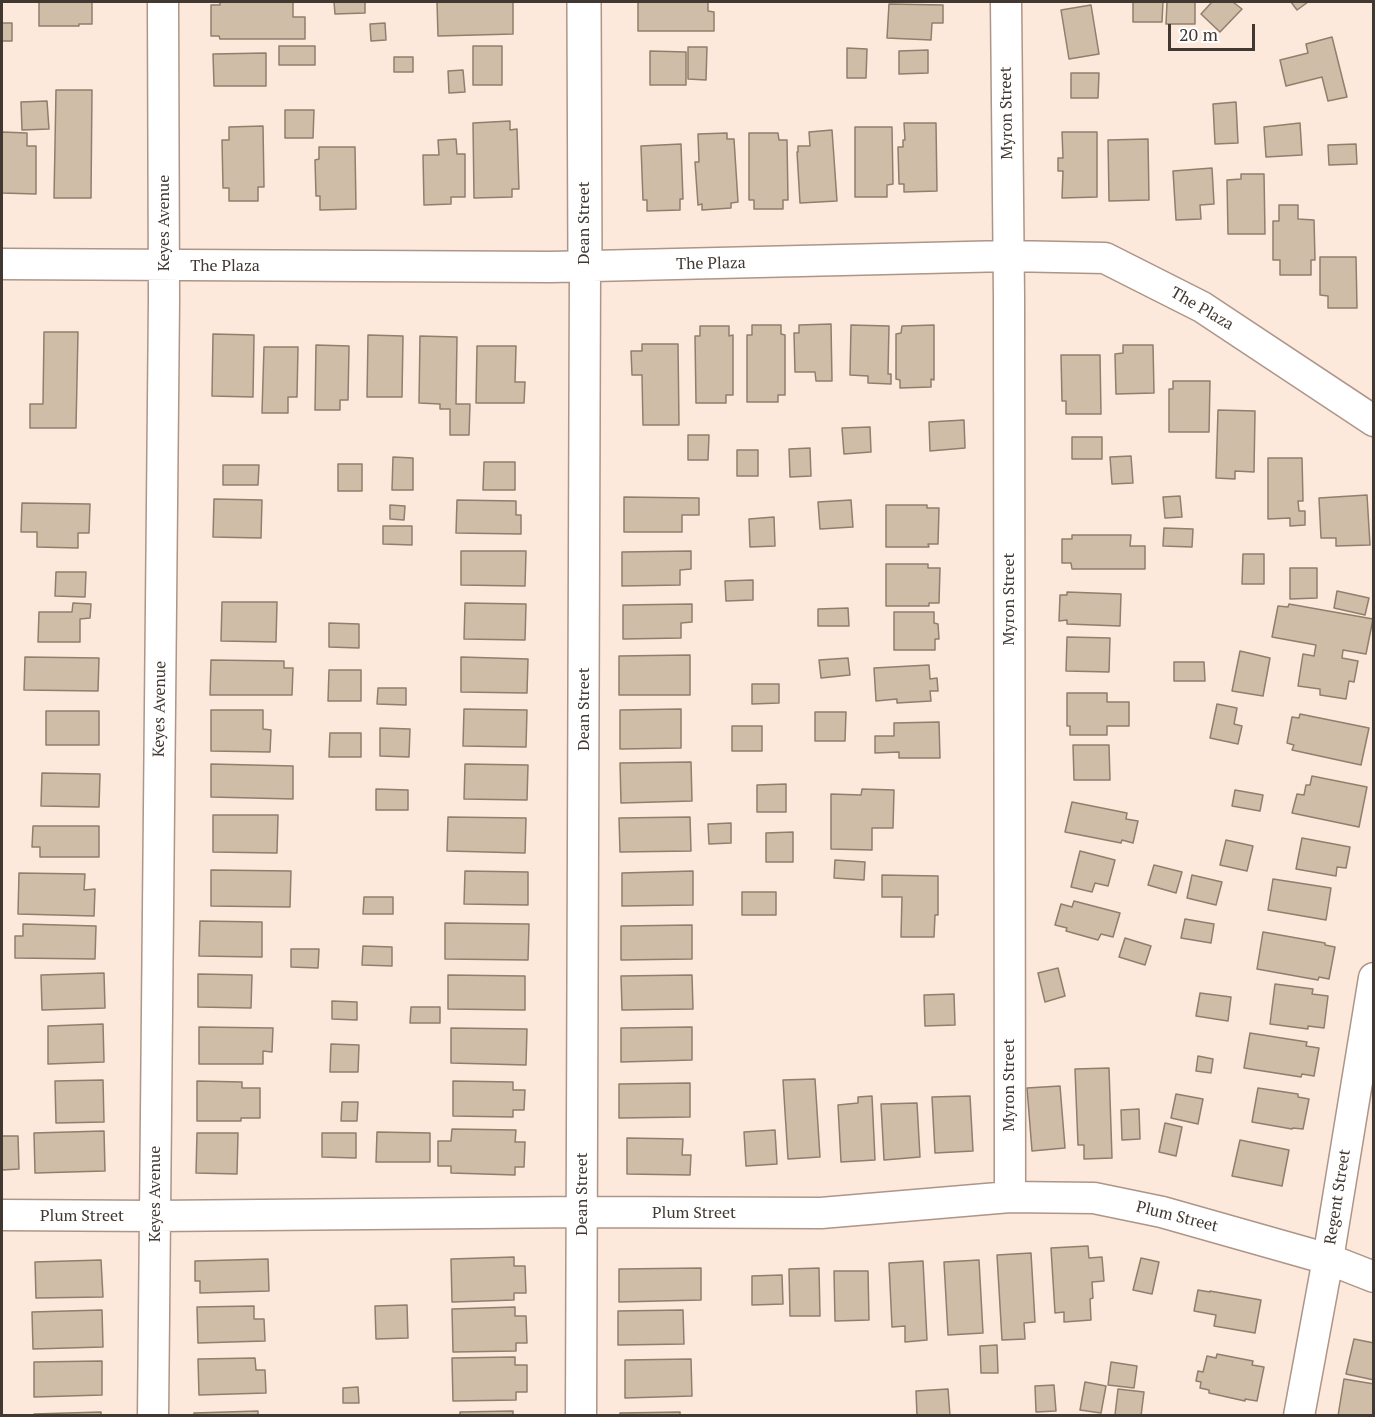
<!DOCTYPE html>
<style>
body{margin:0}
#map{position:relative;width:1375px;height:1417px;overflow:hidden;background:#fde8dc;font-family:"PT Serif",serif}
canvas{display:block}
.frame{position:absolute;inset:0;border:3px solid #423832;pointer-events:none}
.scale{position:absolute;left:1168px;top:24px;width:87px;height:27px;box-sizing:border-box;border:3px solid #423832;border-top:0;padding-left:8px;font-size:18px;line-height:21px;white-space:nowrap;color:#423832;-webkit-text-stroke:4px #fff;paint-order:stroke}
</style>
<div id="map">
<canvas width="1375" height="1417"></canvas>
<div class="frame"></div>
<div class="scale">20 m</div>
</div>
<script>
const context = document.querySelector('canvas').getContext('2d');
context.lineJoin = 'round';
function fillPath(path, color) { context.fillStyle = color; context.fill(path, 'evenodd'); }
function stroke(path, color, width, dash) { context.strokeStyle = color; context.lineWidth = width; context.lineCap = dash ? 'butt' : 'round'; context.setLineDash(dash || []); context.stroke(path); }
function drawText(font, color, halo, rows, align = 'center') {
  context.font = font + ' "PT Serif",serif'; context.lineWidth = 5; context.setLineDash([]); context.textBaseline = 'middle'; context.strokeStyle = halo; context.fillStyle = color; for (const [text, x, y, turn = 0] of rows) {
    context.save(); context.translate(x, y); context.rotate((+turn || 0) * Math.PI / 180); context.textAlign = isNaN(turn) ? turn : align; if (halo) context.strokeText(text, 0, 0); context.fillText(text, 0, 0); context.restore();
  }
}
const building = new Path2D(`
 M39,2H92V24H79V26H39Z
 M220,2H293V17H305V39H220L219,36H211V5H220Z
 M334,2H365V13L335,14Z
 M437,2H513V34L438,36Z
 M638,2H708V11L714,12V31H638Z
 M1133,2H1163L1162,22H1133Z
 M1167,2H1195V24H1166Z
 M1212,2H1233L1242,9L1220,32L1201,14Z
 M1291,2H1308L1297,10Z
 M889,4L943,5V23H932L931,40L887,38Z
 M1091,5L1099,54L1069,59L1061,10Z
 M2,23H12V41H2Z
 M385,23L386,40L371,41L370,24Z
 M1332,37L1347,97L1328,101L1322,77L1286,86L1280,60L1308,53L1306,44Z
 M279,46H315V65H279Z
 M473,46H502V85H473Z
 M688,47H707L706,80L688,79Z
 M847,48L867,49L866,78H847Z
 M928,50V73L899,74V51Z
 M650,51L686,52V85H650Z
 M266,53V86H214L213,54Z
 M394,57H413V72H394Z
 M463,70L465,92L449,93L448,71Z
 M1071,73H1099L1098,98H1071Z
 M56,90H92L91,198H54Z
 M47,101L49,129L22,130L21,102Z
 M1236,102L1238,143L1215,144L1213,104Z
 M285,110H314L313,138H285Z
 M510,121V130L517,129L519,189H512V197L474,198L473,123Z
 M904,123H936L937,191L904,192V184H899L898,147H903V140H905Z
 M1300,123L1302,155L1266,157L1264,127Z
 M263,126L264,187H258V201H229V188H223L222,140H229V127Z
 M855,127H892L893,184L887,185V197H855Z
 M832,130L837,201L800,203L797,152H798V146H810L809,132Z
 M2,132L27,133V146H36V194L2,193Z
 M1062,132H1097V197L1062,198L1063,171H1058V158H1063Z
 M727,133V139H734L738,202L731,203V208L702,210V204L698,205L695,162H699L698,134Z
 M749,133H778L779,140H787L788,200H783V209H754V200H749Z
 M456,139L457,154H465V197H451V204L424,205L423,155H439L438,140Z
 M1148,139L1149,200L1109,201L1108,140Z
 M681,144L683,199H680V210L647,211V200H643L641,146Z
 M1356,144L1357,164L1329,165L1328,145Z
 M319,147H355L356,209L320,210V196H316L315,160L319,159Z
 M1212,168L1214,204L1200,205L1201,219L1176,220L1173,171Z
 M1241,174H1264L1265,234H1228L1227,180L1241,179Z
 M1279,205H1298V219L1314,220L1315,260H1311V275H1280V260H1273V221H1279Z
 M1320,257H1356L1357,308H1328V296L1320,295Z
 M831,324L832,381H816L815,372H795L794,333H799V325Z
 M752,325H781V334L785,335V395H778V402H747V335H752Z
 M851,325L889,326L888,374H891V384L868,383V376L850,375Z
 M934,325V380L931,379V387L900,388V380L896,379V334L901,333L902,326Z
 M700,326H729V336L733,335V395H726V403H696L695,336H700Z
 M44,332H78L76,428H30V404H43Z
 M213,334L254,335L253,397L212,396Z
 M368,335L403,336L402,397H367Z
 M420,336L457,337L456,404H470L469,435H450V409H440V404L419,403Z
 M642,344H678L679,425H643L642,375H632L631,351H642Z
 M316,345L349,346L348,400H340V410H315Z
 M1123,345H1153L1154,393L1116,394L1115,354L1123,353Z
 M477,346H516L515,382H525L524,403H476Z
 M264,347H298L297,397H288V413H262Z
 M1061,355H1100L1101,414H1066V401H1062Z
 M1173,381H1210L1209,432H1169V389H1173Z
 M1218,410L1255,411L1254,472L1235,471V479L1216,478Z
 M964,420L965,448L930,451L929,422Z
 M870,427L871,452L844,454L842,428Z
 M688,435H709L708,460H688Z
 M1072,437H1102V459H1072Z
 M810,448L811,476L790,477L789,449Z
 M737,450H758V476H737Z
 M1131,456L1133,483L1112,484L1110,457Z
 M393,457L413,458V490H392Z
 M1268,458H1302L1303,501H1298L1299,511H1305V525L1290,526V518L1268,519Z
 M484,462H515V490H483Z
 M338,464H362V491H338Z
 M223,465H259L258,485H223Z
 M1367,495L1370,545L1336,546V538H1321L1319,498Z
 M1180,496L1182,517L1165,518L1163,497Z
 M624,497L699,498V515H682V532H624Z
 M214,499L262,500L261,538L213,537Z
 M457,500L516,501V515H521V534L456,533Z
 M851,500L853,527L820,529L818,502Z
 M22,503L90,504L89,533H78V548L37,547V532H21Z
 M390,505L405,506L404,520L390,519Z
 M886,505H927V508H939L938,544H928L929,547H886Z
 M774,517L775,546L750,547L749,519Z
 M383,526H412V545L383,544Z
 M1164,528L1193,529L1192,547L1163,546Z
 M1072,535H1131L1130,546H1145V569H1072L1071,563H1062V539H1072Z
 M461,551H526L525,586L461,585Z
 M691,551V569L680,570V585L622,586V552Z
 M1243,554H1264V584H1242Z
 M886,564H928V568H940L939,603H929V606H886Z
 M1290,568H1317V598L1290,599Z
 M56,572H86L85,597L55,596Z
 M753,580V600L726,601L725,581Z
 M1337,591L1369,598L1365,615L1334,608Z
 M1067,592L1121,594L1120,626L1067,624V620L1059,621L1060,595H1067Z
 M222,602H277L276,642L221,641Z
 M73,603L91,604L90,618L80,619V642H38L39,612H72Z
 M465,603L526,604L525,640L464,639Z
 M692,604V622L681,623V638L623,639V605Z
 M1289,604L1373,619L1366,654L1343,650L1342,658L1358,661L1354,682L1349,681L1346,699L1320,695V689L1298,686L1303,654L1314,656L1316,645L1272,637L1278,606L1288,607Z
 M848,608L849,626H818V609Z
 M894,612H934V623L938,624L939,639H935V650H894Z
 M329,623L359,624V648L329,647Z
 M1067,637L1110,638L1109,672L1066,671Z
 M1240,651L1270,658L1263,696L1232,691Z
 M690,655V695H619V656Z
 M25,657L99,658L98,691L24,690Z
 M461,657L528,659L527,693L461,692Z
 M848,658L850,675L821,678L819,660Z
 M211,660L284,661V668H293L292,695H210Z
 M1174,662H1204L1205,681H1174Z
 M929,665L930,679L937,678L938,691H930L931,701L897,703V699L876,701L874,668Z
 M329,670H361V701H328Z
 M752,684H779V703L752,704Z
 M378,688H406V705L377,704Z
 M1067,693H1107V702H1129V726H1107V735H1070V726H1067Z
 M1217,704L1237,708L1234,724L1242,726L1238,744L1210,738Z
 M464,709L527,710L526,747L463,746Z
 M681,709V748L620,749V710Z
 M211,710H263V729L271,730L270,752L211,751Z
 M46,711H99V745H46Z
 M815,712H846L845,741H815Z
 M1300,714L1369,728L1361,765L1292,750L1294,745L1287,743L1292,717L1299,718Z
 M939,722L940,758H899V752L875,753V736H894V723Z
 M732,726H762V751H732Z
 M380,728L410,729L409,757L380,756Z
 M330,733H361V757H329Z
 M1073,745H1109L1110,780H1074Z
 M691,762L692,801L621,803L620,763Z
 M211,764L293,766V799L211,797Z
 M465,764L528,765L527,800L464,799Z
 M42,773L100,774L99,807L41,806Z
 M1312,776L1367,787L1359,827L1292,813L1297,794L1304,795L1306,785H1310Z
 M786,784V812H757V785Z
 M376,789L408,790V810H376Z
 M862,789L894,790L893,828H872V850L831,849V794L861,795Z
 M1235,790L1263,795L1260,811L1232,806Z
 M1072,802L1127,813L1126,819L1138,821L1133,843L1122,840L1121,843L1065,832Z
 M213,815H278L277,853L213,852Z
 M448,817L526,818L525,853L447,851Z
 M690,817L691,851L620,852L619,818Z
 M731,823V843L709,844L708,824Z
 M33,826H99V857H40V847H32Z
 M793,832V862H766V833Z
 M1302,838L1350,847L1346,868L1337,867L1336,876L1296,869Z
 M1226,840L1253,846L1247,871L1220,865Z
 M1080,851L1115,860L1108,886L1095,883L1092,892L1071,887Z
 M835,860L865,862L864,880L834,878Z
 M1154,865L1182,872L1176,893L1148,885Z
 M211,870L291,871L290,907L211,906Z
 M465,871L528,872V905L464,904Z
 M693,871V905L622,906V873Z
 M19,873L85,874L84,890L95,889L94,916L18,914Z
 M882,875L938,876V915H935L934,937H901L902,897H882Z
 M1192,875L1222,882L1216,905L1187,898Z
 M1273,879L1331,888L1326,920L1268,910Z
 M742,892H776V915H742Z
 M364,897H393V914H363Z
 M1074,901L1120,913L1113,937L1101,934L1098,940L1066,931L1067,928L1055,925L1061,904L1072,907Z
 M1185,919L1214,924L1211,943L1181,938Z
 M200,921L262,922V957L199,956Z
 M445,923L529,924L528,960L445,959Z
 M23,924L96,926L95,959L15,958V936H23Z
 M692,925V959L621,960V926Z
 M1263,932L1325,943V945L1335,947L1329,979L1319,977L1318,980L1257,969Z
 M1125,938L1151,946L1145,965L1119,957Z
 M363,946L392,947V966L362,965Z
 M291,949H319L318,968L291,967Z
 M1058,968L1065,996L1045,1002L1038,973Z
 M104,973L105,1008L42,1010L41,975Z
 M198,974L252,975L251,1008L198,1007Z
 M448,975L525,976V1010L448,1009Z
 M692,975L693,1009L622,1010L621,976Z
 M1275,984L1313,989L1312,994L1328,996L1324,1028L1308,1026V1029L1270,1024Z
 M1200,993L1231,997L1228,1021L1196,1016Z
 M954,994L955,1025L925,1026L924,995Z
 M332,1001L357,1002V1020L332,1019Z
 M411,1007H440V1023H410Z
 M103,1024L104,1062L48,1064V1026Z
 M199,1027L273,1028L272,1052L263,1051V1064H199Z
 M692,1027V1060L621,1062V1028Z
 M451,1028L527,1029L526,1065L451,1063Z
 M1250,1033L1307,1042L1306,1046L1319,1048L1314,1076L1302,1074L1301,1077L1244,1068Z
 M331,1044L359,1045L358,1072H330Z
 M1198,1056L1213,1059L1211,1073L1196,1071Z
 M1109,1068L1112,1158L1084,1159V1145H1078L1075,1069Z
 M815,1079L820,1157L788,1159L783,1080Z
 M103,1080L104,1122L56,1123L55,1081Z
 M197,1081L242,1082V1088H260V1118H241V1121H197Z
 M453,1081L513,1082V1090H525L524,1110H513V1117L453,1116Z
 M690,1083V1117L619,1118V1084Z
 M1060,1086L1065,1148L1032,1151L1027,1088Z
 M1258,1088L1298,1094V1097L1309,1099L1303,1129L1293,1128L1292,1129L1252,1122Z
 M1176,1094L1203,1099L1198,1124L1171,1118Z
 M872,1096L875,1160L841,1162L838,1105L858,1103V1097Z
 M970,1096L973,1151L935,1153L932,1097Z
 M342,1102H358L357,1121H341Z
 M917,1103L920,1157L884,1160L881,1104Z
 M1139,1109L1140,1139L1122,1140L1121,1110Z
 M1165,1123L1182,1127L1176,1156L1159,1152Z
 M452,1129L516,1130L515,1142H525L524,1167H515V1175L451,1173V1166H438V1141H451Z
 M775,1130L777,1164L746,1166L744,1132Z
 M104,1131L105,1171L35,1173L34,1133Z
 M377,1132L430,1133V1162H376Z
 M197,1133H238L237,1174L196,1173Z
 M322,1133H356V1158L322,1157Z
 M2,1136H18L19,1169L2,1170Z
 M627,1138L683,1139L682,1155H691L690,1175L627,1174Z
 M1240,1140L1289,1150L1282,1186L1232,1176Z
 M1088,1246L1089,1258L1102,1257L1104,1281L1092,1282L1093,1298L1090,1299L1091,1320L1064,1322V1312L1055,1313L1051,1248Z
 M1031,1253L1035,1322L1024,1323L1025,1339L1002,1340L997,1255Z
 M514,1257V1266H525L526,1293H514V1300L452,1302L451,1259Z
 M1141,1258L1159,1262L1152,1294L1133,1290Z
 M268,1259L269,1291L200,1293V1281H195V1261Z
 M101,1260L103,1297L36,1298L35,1262Z
 M979,1260L983,1333L948,1335L944,1262Z
 M923,1261L927,1340L905,1342V1326L892,1327L889,1263Z
 M701,1268V1300L619,1302V1269Z
 M819,1268L820,1316H790L789,1269Z
 M834,1271H868L869,1320L835,1321Z
 M782,1275L783,1304L752,1305V1276Z
 M1198,1290L1210,1292V1291L1261,1300L1255,1333L1214,1326L1216,1315L1194,1311Z
 M407,1305L408,1338L376,1339L375,1306Z
 M254,1306V1319H264L265,1341L198,1343L197,1307Z
 M515,1307V1316H526L527,1343H516V1351L453,1352L452,1309Z
 M102,1310L103,1347L33,1349L32,1312Z
 M683,1310L684,1344L618,1345V1311Z
 M1354,1339L1374,1343V1380L1346,1374Z
 M997,1345L998,1373H981L980,1346Z
 M1217,1354L1253,1361L1252,1365L1264,1367L1257,1401L1245,1399V1401L1209,1393V1390L1200,1388L1201,1382L1196,1381L1198,1371L1203,1372L1207,1356L1216,1358Z
 M515,1357V1365H527V1392H516V1400L453,1401L452,1358Z
 M255,1358L256,1370H265L266,1393L199,1395L198,1359Z
 M691,1359L692,1396L625,1398V1360Z
 M102,1361V1395L34,1397V1362Z
 M1111,1362L1137,1366L1134,1388L1108,1385Z
 M1344,1379L1374,1384V1416H1338Z
 M1085,1382L1106,1386L1101,1413L1080,1410Z
 M1054,1385L1056,1411L1036,1412L1035,1386Z
 M358,1387L359,1403H343V1388Z
 M948,1389L950,1416H917L916,1391Z
 M1118,1389L1144,1392L1141,1416L1115,1415Z
 M258,1411V1416H194V1413Z
 M513,1411V1416H460V1412Z
 M101,1412V1416H34V1414Z
 M680,1412V1416H620V1413Z`);
fillPath(building, '#cfbda8');
stroke(building, '#8f7f6b', 1.5);
const minor = new Path2D(`
 M1006,2L1009,297L1010,1197
 M2,264L551,267L1008,256L1105,258L1202,307L1374,421
 M2,1215L155,1216L582,1212L821,1213L1010,1197L1094,1198L1162,1212L1328,1259L1374,1277
 M153,1416L164,300L163,2
 M581,1416L585,267
 M1299,1416L1328,1259L1374,978`);
const tertiary = new Path2D(`
 M584,2L585,267`);
stroke(minor, '#ad9587', 33);
stroke(tertiary, '#ad9587', 36);
stroke(minor, '#fff', 30);
stroke(tertiary, '#fff', 33);
drawText('16px', '#423832', '#fff', [
 ["Myron Street",1007,113,-91],
 ["Keyes Avenue",164,223,-90],
 ["Dean Street",584,223,-90],
 ["The Plaza",711,264,-1],
 ["The Plaza",225,266],
 ["The Plaza",1202,309,30],
 ["Myron Street",1009,599,-90],
 ["Keyes Avenue",160,709,-89],
 ["Dean Street",584,709,-90],
 ["Myron Street",1009,1085,-90],
 ["Keyes Avenue",155,1194,-90],
 ["Dean Street",582,1194,-90],
 ["Regent Street",1338,1197,-81],
 ["Plum Street",694,1213],
 ["Plum Street",82,1216],
 ["Plum Street",1177,1217,14]
]);
</script>
